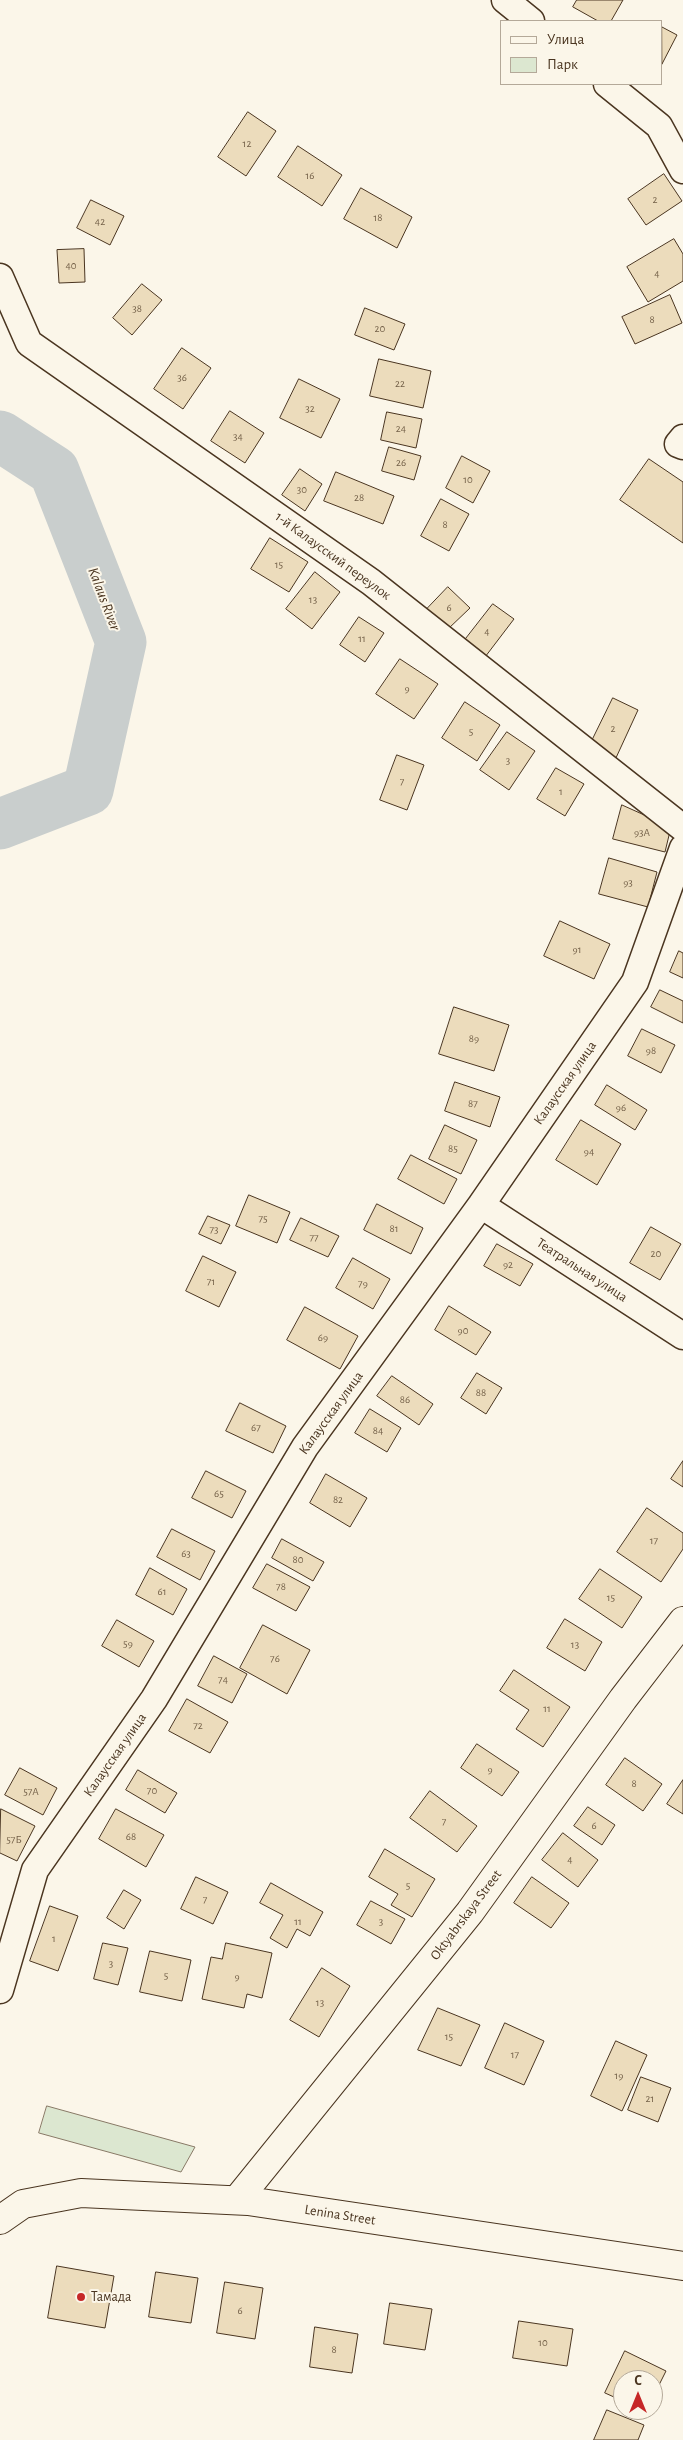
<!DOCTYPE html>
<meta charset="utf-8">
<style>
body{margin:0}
#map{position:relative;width:683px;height:2440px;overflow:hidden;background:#fbf6e9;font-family:"Alegreya Sans",sans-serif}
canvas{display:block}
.legend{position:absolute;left:500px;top:20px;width:162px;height:65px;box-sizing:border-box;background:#fbf6e9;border:1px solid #b4a999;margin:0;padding:6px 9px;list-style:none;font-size:15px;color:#4a3520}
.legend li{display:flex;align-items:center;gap:10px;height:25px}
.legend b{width:25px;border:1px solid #b4a999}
.north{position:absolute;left:613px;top:2370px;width:50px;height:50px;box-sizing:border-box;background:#fbf6e9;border:1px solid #b4a999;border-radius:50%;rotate:0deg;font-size:14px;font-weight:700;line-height:20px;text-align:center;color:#4a3520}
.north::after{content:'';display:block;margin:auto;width:18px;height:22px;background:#c62828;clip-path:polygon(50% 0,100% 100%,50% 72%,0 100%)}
</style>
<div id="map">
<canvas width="683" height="2440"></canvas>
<ul class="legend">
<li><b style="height:6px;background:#fbf6e9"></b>Улица</li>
<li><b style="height:14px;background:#dce7d0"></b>Парк</li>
</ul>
<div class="north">С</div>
</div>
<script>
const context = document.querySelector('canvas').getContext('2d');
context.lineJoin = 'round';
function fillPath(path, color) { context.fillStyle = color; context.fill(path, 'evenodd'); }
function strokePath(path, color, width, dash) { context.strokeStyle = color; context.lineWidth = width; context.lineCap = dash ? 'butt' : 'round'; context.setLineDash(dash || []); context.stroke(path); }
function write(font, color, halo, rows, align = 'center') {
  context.font = font + ' "Alegreya Sans",sans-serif'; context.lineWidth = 4; context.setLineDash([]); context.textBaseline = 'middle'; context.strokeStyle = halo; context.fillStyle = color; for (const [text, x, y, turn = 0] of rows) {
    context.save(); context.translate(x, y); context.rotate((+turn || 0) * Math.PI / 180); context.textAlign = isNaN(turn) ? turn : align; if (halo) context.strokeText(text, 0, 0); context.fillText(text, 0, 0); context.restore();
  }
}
const green = new Path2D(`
 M47,2106l148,41 -14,25 -142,-39z`);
const river = new Path2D(`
 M0,436l54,35 67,171 -33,148 -88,34`);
const building = new Path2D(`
 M577,0h46l-12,21h-13l-25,-14z
 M662,27l15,8 -15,29z
 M248,112l28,19 -30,45 -28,-19z
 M298,146l44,29 -20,31 -44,-29z
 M664,174l18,27 -36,24 -18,-26z
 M361,188l51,29 -15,31 -53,-29z
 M91,200l33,16 -14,29 -33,-17z
 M674,239l9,15v27l-35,21 -21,-35z
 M84,249l1,33 -26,1 -2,-33z
 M142,284l20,16 -30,35 -19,-17z
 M670,295l12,28 -47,21 -13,-27z
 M365,308l40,16 -11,26 -39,-15z
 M182,348l29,20 -28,41 -29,-20z
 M379,359l52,12 -8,37 -53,-12z
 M299,379l41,20 -19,39 -41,-20z
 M230,411l34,22 -19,30 -34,-22z
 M387,412l35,7 -6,29 -35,-8z
 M389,447l32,9 -7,24 -32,-9z
 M462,456l28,15 -17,32 -27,-15z
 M649,459l34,23v61l-63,-43z
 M300,469l22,15 -17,27 -23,-16z
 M336,472l58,24 -11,28 -59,-23z
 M441,499l28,15 -20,37 -28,-15z
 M270,538l38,24 -19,30 -38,-23z
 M315,572l25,20 -28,37 -26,-20z
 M448,587l22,21 -22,21 -21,-20z
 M493,604l21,15 -32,42 -21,-16z
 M359,617l25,16 -19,29 -25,-17z
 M400,659l38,25 -24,35 -38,-25z
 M613,698l25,12 -23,50 -26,-13z
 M465,702l35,23 -23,36 -35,-23z
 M507,732l28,19 -26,39 -29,-20z
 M397,755l27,10 -17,45 -27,-10z
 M556,768l28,16 -19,32 -28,-17z
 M622,805l49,22 -6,25 -52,-13z
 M609,858l48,14 -9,35 -49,-13z
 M560,921l50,23 -16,35 -50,-23z
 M679,951l4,2v25l-13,-6z
 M660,990l23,11v22l-32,-16z
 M454,1007l55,18 -15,46 -55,-17z
 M642,1029l33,16 -14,28 -33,-17z
 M455,1082l45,15 -10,30 -45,-16z
 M607,1085l40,25 -12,20 -40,-25z
 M581,1120l40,24 -24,41 -41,-25z
 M445,1125l32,15 -16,34 -32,-15z
 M411,1155l46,24 -13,25 -46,-25z
 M249,1195l41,17 -13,31 -41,-17z
 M377,1204l46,24 -12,26 -47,-24z
 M208,1216l22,9 -9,19 -22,-10z
 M301,1218l38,18 -11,21 -38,-17z
 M651,1227l30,17 -21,36 -30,-17z
 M497,1244l36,20 -13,22 -36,-20z
 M203,1256l33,16 -17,35 -33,-16z
 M353,1258l37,21 -17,30 -37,-21z
 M449,1306l42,26 -15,23 -41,-25z
 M305,1307l53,29 -18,33 -53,-29z
 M477,1373l25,15 -16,26 -25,-16z
 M392,1376l41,28 -14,21 -42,-29z
 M240,1403l46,23 -13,27 -47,-22z
 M370,1409l31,19 -14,24 -32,-19z
 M683,1461v26l-12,-8z
 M206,1471l40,20 -14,27 -40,-20z
 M326,1474l41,24 -17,29 -40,-24z
 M647,1508l36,25v16l-22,33 -44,-30z
 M172,1529l43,22 -15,29 -43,-23z
 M282,1539l42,23 -11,19 -41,-23z
 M267,1564l43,23 -14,24 -43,-23z
 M150,1568l37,21 -14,26 -37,-20z
 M600,1569l42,28 -20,31 -43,-29z
 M565,1619l37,23 -17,29 -38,-23z
 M117,1620l37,21 -15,26 -37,-21z
 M263,1625l47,25 -23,44 -47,-26z
 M214,1656l33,18 -15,29 -34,-17z
 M514,1670l56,37 -27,40 -27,-18 13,-19 -29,-19z
 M187,1699l41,23 -18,31 -41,-22z
 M477,1744l42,28 -17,24 -41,-28z
 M625,1758l37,26 -19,27 -37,-26z
 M20,1768l37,20 -14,27 -38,-20z
 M138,1770l39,23 -12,20 -39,-23z
 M683,1780v34l-16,-10z
 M430,1791l47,35 -20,26 -47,-34z
 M588,1807l27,18 -13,20 -28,-19z
 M1,1809l34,17 -18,35 -17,-8z
 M116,1809l48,26 -18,32 -47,-28z
 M563,1833l35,27 -20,27 -36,-27z
 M385,1849l50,30 -23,38 -21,-12 7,-11 -29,-17z
 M196,1877l32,15 -15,32 -32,-15z
 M532,1877l37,26 -18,25 -37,-25z
 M271,1883l52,29 -13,24 -13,-7 -10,19 -17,-10 13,-23 -23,-12z
 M124,1890l17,10 -17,29 -17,-11z
 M371,1901l34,18 -14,25 -34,-19z
 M50,1906l28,10 -20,55 -28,-10z
 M103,1943l25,5 -10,37 -24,-6z
 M226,1943l46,10 -10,45 -15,-4 -3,14 -42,-9 9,-42 11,2z
 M150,1951l41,9 -9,41 -42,-9z
 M322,1968l28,18 -31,51 -29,-17z
 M438,2008l42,17 -19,41 -43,-16z
 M505,2023l39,18 -20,44 -39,-17z
 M616,2041l31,14 -25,56 -31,-15z
 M641,2077l30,11 -13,34 -30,-12z
 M57,2266l57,10 -9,52 -57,-10z
 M156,2272l42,6 -7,45 -42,-6z
 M225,2282l38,6 -8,51 -38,-6z
 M390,2303l42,6 -7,41 -41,-6z
 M519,2321l54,8 -6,37 -54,-8z
 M315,2327l43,7 -6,39 -42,-6z
 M625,2351l41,20 -13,26v-17h-30v21l-18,-8z
 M607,2410l37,15 -6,15h-44z`);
const minor = new Path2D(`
 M505,0l26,21
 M607,84l52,42 24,44
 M0,277l29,66 342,239 312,246
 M683,438l-5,6 5,2
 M481,1205l202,131
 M0,1990l35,-120 119,-171 151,-252 176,-242 154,-223 48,-134`);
const secondary = new Path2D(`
 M237,2200l233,-288 153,-213 60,-78
 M0,2220l23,-16 58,-11 167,8 435,65`);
const markers = [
 [81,2297,5,"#c62828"]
];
const numberNames = [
 ["12",247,144],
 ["16",310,176],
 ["2",655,200],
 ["18",378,218],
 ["42",100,222],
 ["40",71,266],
 ["4",657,274],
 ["38",137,309],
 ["8",652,320],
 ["20",380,329],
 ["36",182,378],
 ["22",400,384],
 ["32",310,409],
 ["24",401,429],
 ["34",238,437],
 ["26",401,463],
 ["10",468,480],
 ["30",302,490],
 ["28",359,498],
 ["8",445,525],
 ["15",279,565],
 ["13",313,600],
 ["6",449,608],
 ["4",487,632],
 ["11",362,639],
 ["9",407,689],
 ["2",613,729],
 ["5",471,732],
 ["3",508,761],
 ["7",402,782],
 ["1",561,792],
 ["93А",642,833],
 ["93",628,883],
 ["91",577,950],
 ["89",474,1039],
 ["98",651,1051],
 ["87",473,1104],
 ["96",621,1108],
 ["85",453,1149],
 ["94",589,1152],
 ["75",263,1219],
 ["81",394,1229],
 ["73",214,1230],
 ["77",314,1238],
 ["20",656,1254],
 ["92",508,1265],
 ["71",211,1282],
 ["79",363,1284],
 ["90",463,1331],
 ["69",323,1338],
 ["88",481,1393],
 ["86",405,1400],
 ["67",256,1428],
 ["84",378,1431],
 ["65",219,1494],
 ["82",338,1500],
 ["17",654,1541],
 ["63",186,1554],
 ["80",298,1560],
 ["78",281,1587],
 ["61",162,1592],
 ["15",611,1598],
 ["59",128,1644],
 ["13",575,1645],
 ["76",275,1659],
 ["74",223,1680],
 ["11",547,1709],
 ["72",198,1726],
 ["9",490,1770],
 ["8",634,1784],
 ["70",152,1791],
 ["57А",31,1792],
 ["7",444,1822],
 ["6",594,1826],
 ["68",131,1837],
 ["57Б",14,1840],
 ["4",570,1860],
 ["5",408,1886],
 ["7",205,1900],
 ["11",298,1922],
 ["3",381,1922],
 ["1",54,1939],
 ["3",111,1964],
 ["5",166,1976],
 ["9",237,1977],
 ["13",320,2003],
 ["15",449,2037],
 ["17",515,2055],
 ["19",619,2076],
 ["21",650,2099],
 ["6",240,2311],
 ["10",543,2343],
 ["8",334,2350]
];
const streetNames = [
 ["1-й Калаусский переулок",333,556,36],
 ["Калаусская улица",565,1083,-55],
 ["Театральная улица",582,1270,33],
 ["Калаусская улица",331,1413,-54],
 ["Калаусская улица",115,1755,-55],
 ["Oktyabrskaya Street",466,1915,-53],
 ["Lenina Street",340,2215,9]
];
const poiNames = [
 ["Тамада",91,2297]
];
const waterNames = [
 ["Kalaus River",104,599,69]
];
fillPath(green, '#dce7d0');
strokePath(green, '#887966', 1);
strokePath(river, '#c9cecd', 51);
fillPath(building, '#ecdcbc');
strokePath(building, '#4a3520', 1);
strokePath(minor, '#4a3520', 29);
strokePath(secondary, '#4a3520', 30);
strokePath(minor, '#fbf6e9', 26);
strokePath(secondary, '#fbf6e9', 28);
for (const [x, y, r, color] of markers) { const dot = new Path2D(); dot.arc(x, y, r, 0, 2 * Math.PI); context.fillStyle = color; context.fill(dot); strokePath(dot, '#fbf6e9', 2); }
write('11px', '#725f47', null, numberNames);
write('14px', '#4a3520', '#fbf6e9', streetNames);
write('14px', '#4a3520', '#fbf6e9', poiNames, 'left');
write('italic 15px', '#4a3520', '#fbf6e9', waterNames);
</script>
